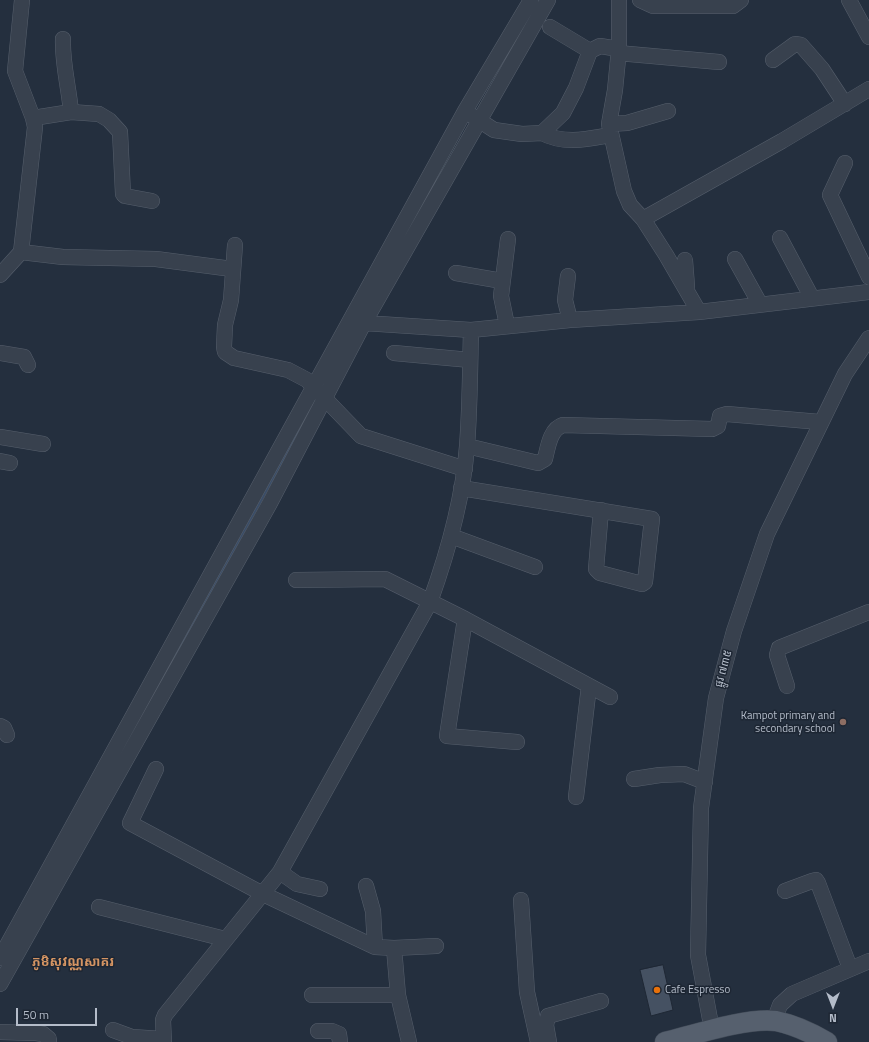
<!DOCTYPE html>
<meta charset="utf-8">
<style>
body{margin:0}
#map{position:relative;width:869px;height:1042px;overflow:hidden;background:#242f3e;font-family:"Titillium Web",sans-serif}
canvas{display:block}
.north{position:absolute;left:813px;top:986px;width:40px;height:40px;-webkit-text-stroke:3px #1d2633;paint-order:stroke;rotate:180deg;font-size:11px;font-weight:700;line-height:16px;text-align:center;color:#b4bcc9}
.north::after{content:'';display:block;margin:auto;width:14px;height:18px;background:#b4bcc9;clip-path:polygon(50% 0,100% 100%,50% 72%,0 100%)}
.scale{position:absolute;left:16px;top:1008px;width:81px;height:18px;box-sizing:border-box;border:2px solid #b4bcc9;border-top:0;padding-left:5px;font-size:12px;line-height:14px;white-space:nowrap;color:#b4bcc9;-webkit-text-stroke:3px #1d2633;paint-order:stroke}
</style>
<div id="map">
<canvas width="869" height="1042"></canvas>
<div class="north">N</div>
<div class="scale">50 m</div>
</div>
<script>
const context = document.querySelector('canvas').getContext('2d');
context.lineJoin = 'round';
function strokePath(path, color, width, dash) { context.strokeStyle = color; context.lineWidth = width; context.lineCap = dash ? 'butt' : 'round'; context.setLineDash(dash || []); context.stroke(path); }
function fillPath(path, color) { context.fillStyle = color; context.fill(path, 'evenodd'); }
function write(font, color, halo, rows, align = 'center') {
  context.font = font + ' "Titillium Web","Noto Sans Khmer",sans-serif'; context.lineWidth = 3; context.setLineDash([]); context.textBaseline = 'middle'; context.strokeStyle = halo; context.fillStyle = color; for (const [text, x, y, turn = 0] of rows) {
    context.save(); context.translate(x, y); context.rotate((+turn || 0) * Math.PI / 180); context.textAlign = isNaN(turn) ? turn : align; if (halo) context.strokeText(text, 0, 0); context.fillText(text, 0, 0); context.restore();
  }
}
const stream = new Path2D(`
 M141,717l171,-310`);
const building = new Path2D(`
 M663,965l10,45 -22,6 -11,-46z`);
const minor = new Path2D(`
 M619,0v49l-4,41 -6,34 15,67 6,14 13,14 23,36 33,57
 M640,0l13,6h80l8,-6
 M849,0l20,37
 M550,27l40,24
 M63,39c-1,24 6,49 8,73
 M618,53l101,9
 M773,60l22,-16 6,1 21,24 23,35
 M471,115l23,15 28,4 20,-1 21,-20 13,-25 14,-37 10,-5 19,3
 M33,118l38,-6 28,2 10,6 11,12 3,62 2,2 27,5
 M609,124l18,-1 41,-12
 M542,133c23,12 46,6 69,2
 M845,163l-15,32 39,82
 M643,219l139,-78 87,-52
 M780,238l32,60
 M235,245l-4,55 -6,25 -1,22 1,5 9,6 54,12 19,10 54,56 104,33
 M21,252l42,5 93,2 76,10
 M735,259l25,45
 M685,260l2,26 -1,2
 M456,273l46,8
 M0,275l21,-23 14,-125 -2,-9 -18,-47 7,-71
 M568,276l-3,24 5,20
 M507,325l-6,-29 7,-57
 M471,330l-107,-7 184,-323
 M0,353l24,4 4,8
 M394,353l76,7
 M0,437l43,7
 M467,446l71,17 7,-4c3,-12 5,-30 18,-34l149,4 6,-3 2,-10 7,-2 93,8
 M0,461l10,2
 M461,488l191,31 -7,63 -3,2 -42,-11 -4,-4 5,-59
 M451,536l84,31
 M296,580l89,-1 80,40 145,78
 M465,619l-18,117 70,6
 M787,686l-10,-31 2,-7 90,-36
 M0,726l4,2 3,7
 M156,769l-26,54 133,71 112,53 19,1 42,-2
 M634,779l26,-4 24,-1 21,8
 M576,797l13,-111
 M280,872l17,12 23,5
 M366,886l7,25 2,36
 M785,891l27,-10 4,-1 2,3 32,85
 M521,900l6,92 11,50
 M99,907l126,32
 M394,948l4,47 11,47
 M0,958l465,-847 66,-111
 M0,984l270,-481 94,-180
 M312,995h86
 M774,1021l6,-16 12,-11 77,-33
 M113,1030l19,7 31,2
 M712,1030l-14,-75 3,-147 15,-110 18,-67 33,-97 78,-160 24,-36
 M318,1031h14l7,3 1,8
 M0,1032l36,1 7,1 6,5v3
 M164,1042l-1,-22 2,-5 115,-143 150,-270c18,-50 33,-103 37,-156 3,-38 3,-77 4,-116l99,-10 129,-8 170,-20
 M549,1042l-3,-17 2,-9 53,-15`);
const major = new Path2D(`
 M665,1042c28,-7 83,-25 111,-21 19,4 34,11 51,21`);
const markers = [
 [843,722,4,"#8d6e63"],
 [657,990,4,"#e8710a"]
];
const streetNames = [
 ["ផ្លូវ ៧៣៥",724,669,-75]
];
const poiNames = [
 ["Kampot primary and",835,716],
 ["secondary school",835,729],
 ["Cafe Espresso",665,990,"left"]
];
const quarterNames = [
 ["ភូមិសុវណ្ណសាគរ",73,963]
];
strokePath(stream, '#394c67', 3.5);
fillPath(building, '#455162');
strokePath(building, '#1f2835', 1);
strokePath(minor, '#565f6c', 16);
strokePath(major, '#414a57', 21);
strokePath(minor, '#38414e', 15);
strokePath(major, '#56606e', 20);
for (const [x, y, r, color] of markers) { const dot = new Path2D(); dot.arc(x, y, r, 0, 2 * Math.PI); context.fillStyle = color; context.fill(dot); strokePath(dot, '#1d2633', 1.5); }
write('11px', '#b4bcc9', '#1d2633', streetNames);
write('11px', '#b4bcc9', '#1d2633', poiNames, 'right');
write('bold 13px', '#d59563', '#1d2633', quarterNames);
</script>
